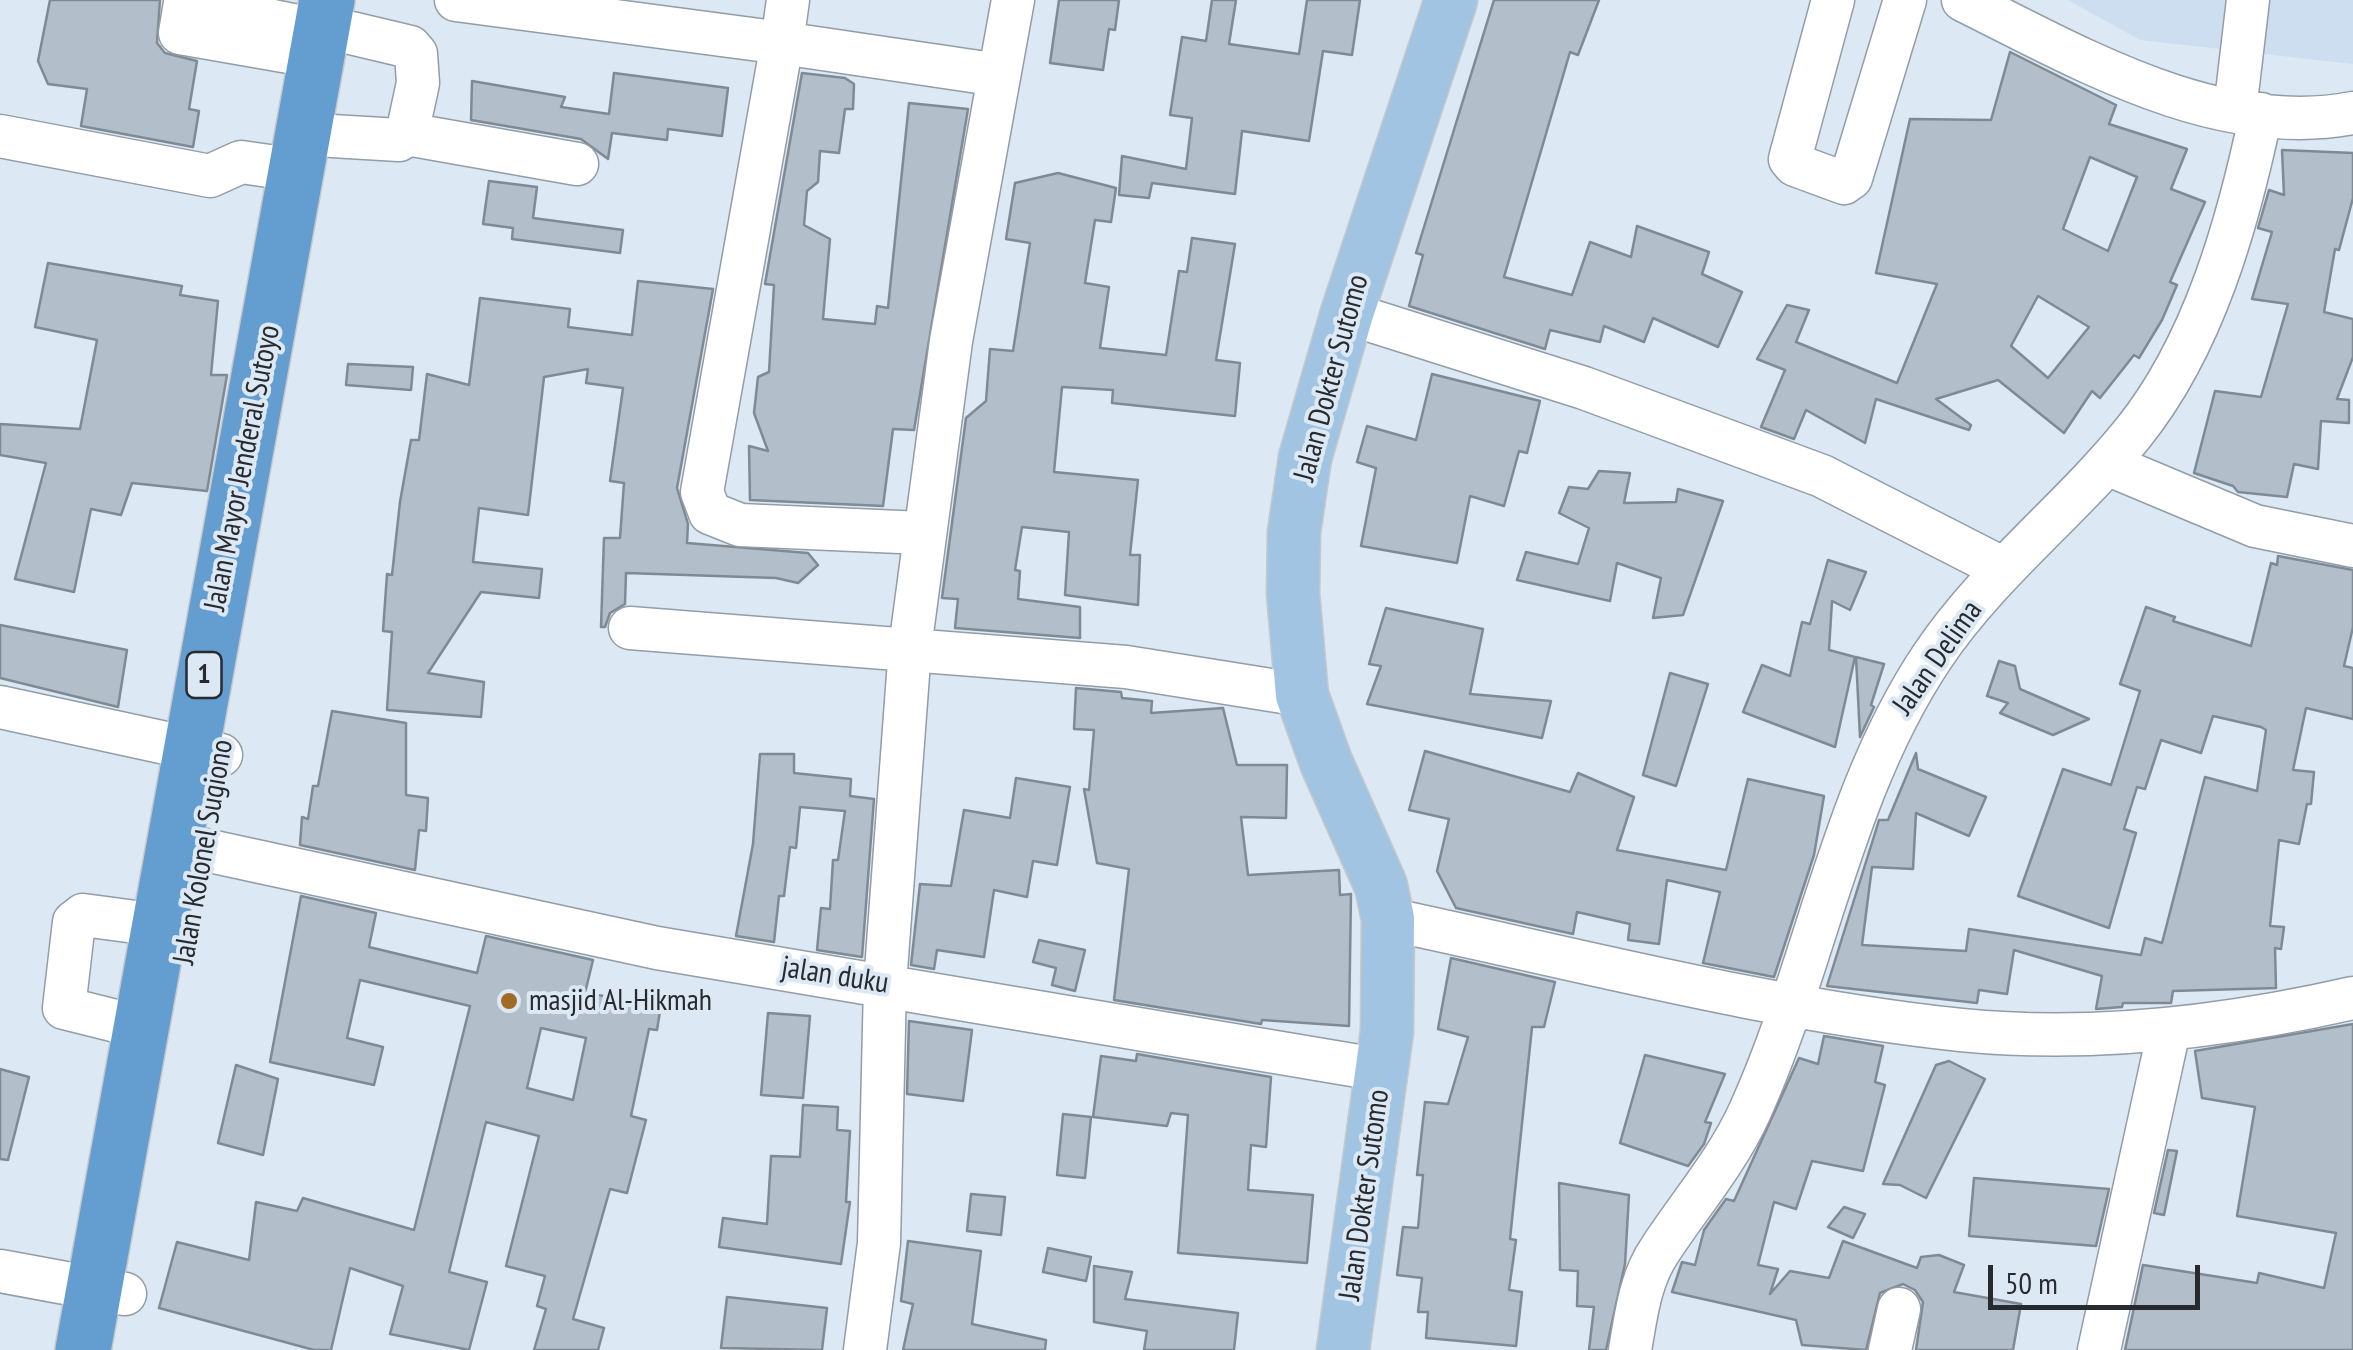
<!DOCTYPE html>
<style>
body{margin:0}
#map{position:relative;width:2353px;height:1350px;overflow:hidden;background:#dce8f3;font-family:"PT Sans Narrow",sans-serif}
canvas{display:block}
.scale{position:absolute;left:1988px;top:1265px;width:212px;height:45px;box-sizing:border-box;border:5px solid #272b30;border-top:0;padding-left:12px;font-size:30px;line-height:35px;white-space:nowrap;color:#272b30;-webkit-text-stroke:8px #dce8f3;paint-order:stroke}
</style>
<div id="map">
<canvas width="2353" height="1350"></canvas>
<div class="scale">50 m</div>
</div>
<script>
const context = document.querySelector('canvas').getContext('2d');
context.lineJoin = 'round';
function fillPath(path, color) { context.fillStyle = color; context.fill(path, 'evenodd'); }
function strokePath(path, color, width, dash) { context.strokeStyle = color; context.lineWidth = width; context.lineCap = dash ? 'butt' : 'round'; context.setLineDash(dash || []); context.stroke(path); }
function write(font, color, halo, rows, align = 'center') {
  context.font = font + ' "PT Sans Narrow",sans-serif'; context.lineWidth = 8; context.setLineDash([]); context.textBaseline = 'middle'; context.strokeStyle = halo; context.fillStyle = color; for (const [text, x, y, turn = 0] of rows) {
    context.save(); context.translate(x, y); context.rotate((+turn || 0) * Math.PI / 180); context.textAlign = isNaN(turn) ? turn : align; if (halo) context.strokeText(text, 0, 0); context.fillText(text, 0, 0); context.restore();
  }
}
const built = new Path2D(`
 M2068,0h285v64l-213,-24z`);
const building = new Path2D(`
 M50,0h110l-3,43 8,10 32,8 -8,48 10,2 -6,36 -112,-21 6,-37 -39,-5 -10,-23z
 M1059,0h60l-4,30 -6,-1 -6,41 -53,-7z
 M1212,0h24l-7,44 70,10 8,-54h53l-8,55 -29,-4 -14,90 -67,-10 -7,63 -83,-11 -3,15 -30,-3 3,-39 64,13 6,-51 -22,-3 12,-78 24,4z
 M1494,0h105l-21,55 -8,-3 -66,225 68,18 18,-53 41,15 6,-31 72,26 -7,22 40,18 -24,55 -65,-29 -9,24 -40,-16 -4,16 -50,-12 -5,19 -136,-43 14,-51 -7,-2z
 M2010,52l106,53 -7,19 78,25 -16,40 34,13 -35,80 7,3 -15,35 -23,38 -5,-3 -34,43 -8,-7 -28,42 -66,-53 -62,19 35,26 -2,5 -93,-31 -11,44 -59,-33 -12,29 -33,-12 24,-57 -28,-11 30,-54 22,5 -13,32 101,41 40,-99 -61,-11 34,-154 81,1zM2090,157l47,20 -29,74 -45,-22zM2038,296l51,31 -41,51 -37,-32z
 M614,73l114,15 -6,48 -54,-7 -1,11 -55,-7 -4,26 -27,-20 -110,-19 1,-39 93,16 -4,10 48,7z
 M802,73l43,5 9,6 -1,25h-8l-6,44 -19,-2 -2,31 -11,9 -3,34 26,14 -7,80 52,5 2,-18 11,2 21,-205 59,6 -54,321 -21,-1 -10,77 -133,-6 -1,-54 19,5 -14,-38 4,-36 11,-5 5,-87 -9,-1z
 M2282,150l71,3v45l-14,52 -4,-1 -11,63 29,7v38l-16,42 12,1v23l-28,-2 -3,48 -24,-5 -7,33 -49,-5 -5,-6 -39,-13 21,-82 46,6 27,-93 -36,-5 20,-67 -14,-4 11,-38 15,5z
 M1058,173l58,15 -5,34 -16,-2 -10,63 24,4 -9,61 66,7 13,-84 8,1 5,-34 43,6 -19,116 24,3 -5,53 -123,-13 1,-13 -51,-3 -8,85 84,8 -8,75h10l-2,50 -73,-10 4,-63 -47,-5 -7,43 5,1 -2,28 62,8v31l-125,-10 3,-29 -16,-1 24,-180 20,-17 4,-52 23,2 17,-108 -24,-4 9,-56z
 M489,181l48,6 -4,31 90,12 -3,23 -108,-14 1,-11 -30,-4z
 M48,263l134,23 -2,9 38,6 -7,74h16l-20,116 -75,-8 -11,32 -30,-6 -17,83 -59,-13 31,-116 -46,-8v-31l80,5 17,-89 -62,-13z
 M638,281l75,8 -36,199 11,36 -1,19 121,10 10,12 -20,18 -22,-5 -150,-5 -1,31 -15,9 -5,14h-4l3,-89h16l4,-55 -14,-2 13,-93 -37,-5 2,-14 -44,8 -16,138 -49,-7 -6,54 69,7 -3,29 -58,-6 -53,81 56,9 -3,35 -94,-7 5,-78 -9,-1 4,-57 5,1 8,-73 11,-62h8l8,-66 42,11 11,-87 90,11 -2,18 64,8z
 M348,364l65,3 -2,23 -65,-5z
 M1432,374l108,27 -13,52 -8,-2 -15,55 -34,-10 -13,67 -96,-17 15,-78 -19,-6 10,-36 49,14z
 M1599,471l31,2 -6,30 52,-1 2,-13 45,12 -40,114 -30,3 8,-40 -44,-15 -7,38 -93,-21 9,-28 52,12 11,-36 -30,-15 10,-26 19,2z
 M2278,556l75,14v57l-9,39 9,2v51l-47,-11 -13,62 21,2 -3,32h-4l-8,40 -20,-4 -9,86 14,1 -3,22 -6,-1 1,40 -103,3 -2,12h-48l-1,4 -26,2 6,-33 -88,-26 -7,44 -28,-4 -2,13 -150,-17 49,-156 3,-10h9l28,-67 2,16 68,28 -17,39 -53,-23 -3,56 -41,-2 -10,78 104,6 3,-22 172,26 4,-17 17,5 43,-166 52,14 9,-61 -5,-3 -48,-11 -12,37 -40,-13 -16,49 -8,-2 -13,42 12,4 -27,95 -91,-32 45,-127 48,16 29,-94 -20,-7 26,-77 29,10 -2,4 78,25 20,-83 6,2z
 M1828,560l38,12 -16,38 -18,-9 -3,49 26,7 -20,90 -92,-35 19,-47 28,11 12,-54 8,2z
 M1386,608l97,21 -13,65 81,7 -9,37 -175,-34 14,-38 -12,-2z
 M0,625l127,25 -9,57 -118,-29z
 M1856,657l28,7 -13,41 3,2 -14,30z
 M1999,661l16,5 5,23 69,30 -36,16 -53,-22 8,-10 -21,-7z
 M1670,673l38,11 -32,102 -33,-11z
 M1076,688l45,4 1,6 30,3 -1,12 72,-5 14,57h50l-1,53 -45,-1 7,58 91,-5 1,25 11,-1 -2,132 -87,-6 -1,4 -147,-24 15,-131 -32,-6 -13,-74 5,1 5,-60 -20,-1z
 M332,711l74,12v72l22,3 -2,33 -7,-1 -4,40 -115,-25 2,-28 6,2 5,-33h5z
 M1425,751l145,41 8,-19 56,24 -17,53 109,20 22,-91 76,17 -10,59 -40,122 -71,-14 17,-71 -53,-12 -8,64 -31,-4 2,-16 -53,-12 -4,22 -117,-26 -19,-37 12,-52 -40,-9z
 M760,754h34v19l57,6 -1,17 24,3 -12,158 -45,-7 4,-42 9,1 3,-49h5l7,-49 -45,-4 -4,41 -6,-1 -6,49h-5l-5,46 -38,-6 17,-92z
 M1016,778l54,9 -13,78 -24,-4 -6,36 -33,-7 -10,67 -47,-7 -3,19 -23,-4 9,-81 31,2 13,-76 46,8z
 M301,896l75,17 -7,34 108,26 9,-37 107,24 -8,33 76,12 -4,25 -8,-1 -18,87 15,4 -19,73 -17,-4 -37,130 31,9 -6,22h-64l12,-41 -9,-3 8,-30 -39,-10 33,-130 -53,-14 -37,150 38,10 -18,68 -79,-16 13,-48 -53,-18 -19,82h-17l-155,-42 18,-66 72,18 7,-58 41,9 6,-13 111,32 56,-224 -110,-26 -13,58 36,9 -9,38 -104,-23zM541,1028l45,10 -13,62 -46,-12z
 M1039,940l46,10 -10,41 -23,-6 4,-17 -23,-6z
 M1451,958l104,24 -11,45h-12l-22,212 6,1 -7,50 13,2 -6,54 -90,-8 2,-26h-10l4,-34 -25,-3 6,-48 15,1 5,-53h-6l8,-73 23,2 20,-67 -30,-8z
 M768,1013l42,3 -7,82 -42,-3z
 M909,1021l63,9 -9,71 -56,-7z
 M2353,1024v326h-228l18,-85 114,18 2,-10 65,15 12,-55 -99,-17 18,-109 -53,-9 -7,-47z
 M1824,1036l59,10 -8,36 10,3 -22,86 -51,-10 -16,48 -22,-7 -16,63 20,4 -8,25 20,-23 39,7 14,-37 74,27 4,-11 18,-2 25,10 -10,27 67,12 -8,46h-97l7,-48 -8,-12 -12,-6 -23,9 -14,57 -64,-5 -6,-25 -124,-28 10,-30 13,3 9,-35 22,-31 8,2 65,-143 19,6z
 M1137,1054l134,23 -5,70 -15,-2 -3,45 65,5 -6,68 -129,-10 10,-138 -17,-2 -4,13 -74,-9 8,-61 35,5z
 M1645,1055l80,19 -20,48 6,1 -7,21 -16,22 -68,-23z
 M1949,1061l36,18 -59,119 -26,-13 -17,-1 53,-119z
 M236,1065l42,14 -15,76 -45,-12z
 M0,1069l29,8 -21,83 -8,-1z
 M803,1105l35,2 -1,23 13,1 -4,71h4l-9,62 -122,-17 4,-29 44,6 4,-68 29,1z
 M1063,1114l28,3 -6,61 -28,-3z
 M2168,1150l9,1 -13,64 -10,-2z
 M1974,1178l135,11 -13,57 -127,-10z
 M1559,1183l70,12 -4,69 -19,86h-17l5,-43 -17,-1 1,-35 -18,-1z
 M971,1194l34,3 -4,38 -34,-4z
 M1844,1207l21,7 -12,24 -25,-11z
 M908,1241l73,10 -9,73 74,16 -1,10h-142l10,-46 -12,-3z
 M1048,1248l43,9 -5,24 -43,-9z
 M1094,1266l38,6 -7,27 113,14 -4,37h-90l3,-19 -53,-9z
 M727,1297l100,11 -5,42 -101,-2z`);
const minor = new Path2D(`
 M456,0l326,43 6,-43
 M1833,0l-43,159 5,6 49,18 7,-5 54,-178
 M1963,0c117,58 254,139 390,113
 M318,57l-138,-24 5,-30 137,28
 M2235,110l13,-110
 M407,134l170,30
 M0,136l210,40 31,-14 56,8
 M332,136l67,4 8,-6 11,-51 -2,-29 -6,-7 -59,-14
 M1347,313l237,75 238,88 182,93
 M2107,464l148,62 98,20
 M923,533l-183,-8 -30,-12 -8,-21 80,-449 217,32
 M630,628l496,39 176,28
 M0,707l221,48
 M173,843l484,105 725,122
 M1388,919c189,40 381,91 573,111 131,13 265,-3 392,-32
 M140,1027l-76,-19 10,-86 9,-7 75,10
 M0,1271l125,23
 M865,1350l14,-107 6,-259 25,-336 41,-307 62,-341
 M1630,1350c6,-34 10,-71 30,-100 30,-46 67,-88 90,-139 67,-148 91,-318 182,-454 56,-84 138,-146 201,-224 71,-88 105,-210 128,-319
 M1890,1350l9,-41
 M2099,1350l70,-320`);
const major = new Path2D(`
 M1343,1350l44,-319 1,-112 -7,-33 -55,-124 -24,-67 -9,-102 1,-61 11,-74 42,-145 104,-313`);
const highway = new Path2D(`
 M83,1350l244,-1350`);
const markers = [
 [509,1001,10,"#a26a27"]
];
const shields = [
 [204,675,35]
];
const shieldNames = [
 ["1",204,675]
];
const streetNames = [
 ["Jalan Dokter Sutomo",1332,378,-75],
 ["Jalan Mayor Jenderal Sutoyo",243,468,-79],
 ["Jalan Delima",1938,658,-55],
 ["Jalan Kolonel Sugiono",204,852,-80],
 ["jalan duku",835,976,9],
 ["Jalan Dokter Sutomo",1365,1195,-82]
];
const poiNames = [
 ["masjid Al-Hikmah",529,1001]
];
fillPath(built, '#ccdeef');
fillPath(building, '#b2bec9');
strokePath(building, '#7f8a94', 2.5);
strokePath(minor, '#929da7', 45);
strokePath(major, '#c7c8c9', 55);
strokePath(highway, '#c7c8c9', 58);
strokePath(minor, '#fff', 42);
strokePath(major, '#a2c4e3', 52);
strokePath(highway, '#649dd0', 55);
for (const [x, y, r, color] of markers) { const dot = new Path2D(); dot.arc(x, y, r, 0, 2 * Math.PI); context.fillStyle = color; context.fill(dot); strokePath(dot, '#dce8f3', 4); }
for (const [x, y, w] of shields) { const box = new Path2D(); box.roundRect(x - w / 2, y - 23, w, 46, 8); context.fillStyle = '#dce8f3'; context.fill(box); strokePath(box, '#272b30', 2.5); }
write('bold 28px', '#272b30', null, shieldNames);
write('30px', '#272b30', '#dce8f3', streetNames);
write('30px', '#272b30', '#dce8f3', poiNames, 'left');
</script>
